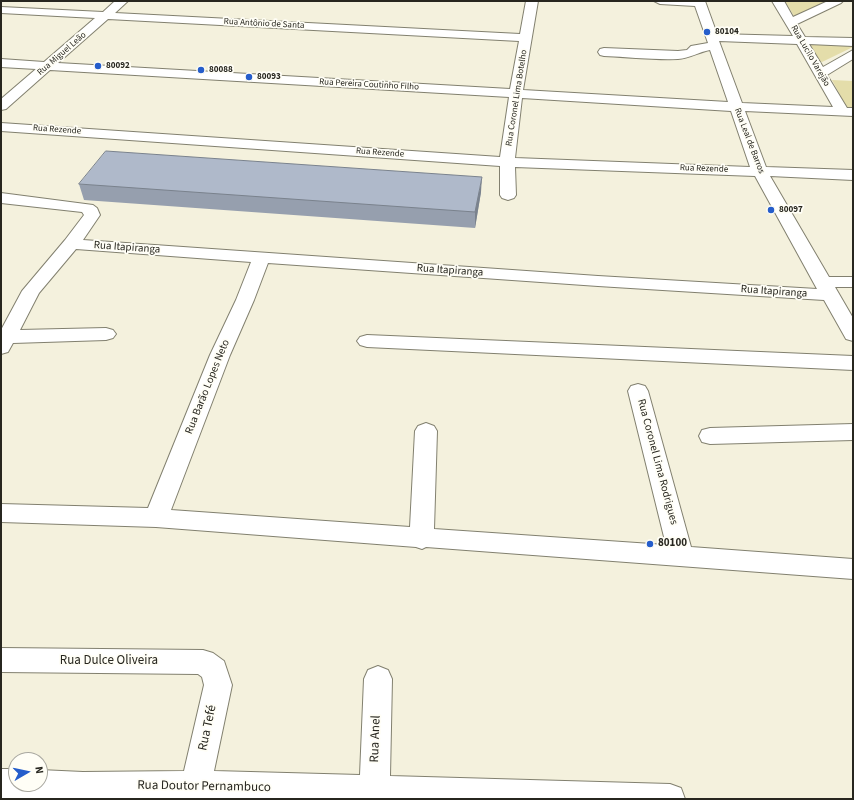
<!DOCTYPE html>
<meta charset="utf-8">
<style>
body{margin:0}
#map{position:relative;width:854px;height:800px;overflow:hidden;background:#f4f1dd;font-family:"Source Sans 3",sans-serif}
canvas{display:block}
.frame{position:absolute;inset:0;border:2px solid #27261f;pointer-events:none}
.north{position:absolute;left:8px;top:752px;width:40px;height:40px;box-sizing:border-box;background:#fffef6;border:1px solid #a9a8a0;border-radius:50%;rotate:81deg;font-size:11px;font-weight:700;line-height:16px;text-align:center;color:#27261f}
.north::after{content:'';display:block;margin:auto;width:14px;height:18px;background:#255dcb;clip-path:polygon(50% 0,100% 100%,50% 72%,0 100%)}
</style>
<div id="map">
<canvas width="854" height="800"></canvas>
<div class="frame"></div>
<div class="north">N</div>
</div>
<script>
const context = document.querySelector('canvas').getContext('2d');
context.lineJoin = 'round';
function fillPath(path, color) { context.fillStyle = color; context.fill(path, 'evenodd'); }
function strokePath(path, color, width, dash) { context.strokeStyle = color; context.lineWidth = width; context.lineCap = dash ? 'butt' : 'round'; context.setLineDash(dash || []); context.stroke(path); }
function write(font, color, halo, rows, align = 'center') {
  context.font = font + ' "Source Sans 3",sans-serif'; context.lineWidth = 3.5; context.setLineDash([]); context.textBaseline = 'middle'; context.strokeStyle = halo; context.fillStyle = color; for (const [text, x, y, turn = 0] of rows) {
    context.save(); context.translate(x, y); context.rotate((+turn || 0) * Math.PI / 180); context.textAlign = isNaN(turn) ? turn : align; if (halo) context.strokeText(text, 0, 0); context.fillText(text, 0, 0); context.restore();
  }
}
const green = new Path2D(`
 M785,1h46l-35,15h-2z
 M814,44l39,1v2l-31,15 -3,-1 -8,-16z
 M832,80l21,1v27h-6z`);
const minor = new Path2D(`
 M115,1h13l-13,12 405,21 6,-33h12l-15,89 205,12 -18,-52c-11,2 -20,8 -32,9 -24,1 -50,-2 -74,-3l-4,-1 -2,-3 2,-3 4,-1 74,3 9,-1 4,-4 17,-3 -13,-37 -35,-2 -6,-3h51l12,33 76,2 -21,-35h12l9,16 35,-16h15l-2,2 -44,21 8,13 48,1v8l-44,-2 14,23 30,-17v9l-26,16 20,33h6v8l-108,-5 21,56 87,3v10l-83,-4 59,101h24v10h-18l18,31v23l-7,-2 -22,-39 -226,-14 -330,-23 -14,37 -24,55 -59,155 239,17 5,-96 3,-5 8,-3 8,3 3,5 -3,98 232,16 -38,-154 3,-5 7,-2 7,2 3,5 43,156 162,12v20l-427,-32 -4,2 -6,-2 -260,-20 -155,-5v-18l147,4 62,-153 26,-55 15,-38 -175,-13 -37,44 -19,37 86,-2 7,2 3,4 -3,4 -7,2 -93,3 -5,9 -7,2v-24l21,-39 43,-51 19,-25 -2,-3 -81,-9v-10l92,12 4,3 3,7 -17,25 515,36 219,13 -62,-113 -240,-9 1,28 -2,3 -6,2 -6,-2 -2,-3v-29l-499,-35v-8l499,34 9,-60 -459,-27 -44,39 -5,1v-11l35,-30 -35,-2v-8l43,3 51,-44 -94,-5v-6l102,5zM108,19l411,22 -9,48 -452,-26zM719,41l78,3 36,63 -91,-4zM522,98l209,13 19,56 -235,-9z
 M367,335l486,21v14l-486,-23 -7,-2 -3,-4 3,-4z
 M853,424v16l-143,4 -8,-2 -3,-6 3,-6 8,-2z
 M1,648l202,2 10,3 11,8 8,24 -18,86 146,4 4,-96 4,-9 10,-4 10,4 4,9 -2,97 280,8 11,4 4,11h-684v-30h15v15h24v-14l43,2 101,-1 20,-86 -2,-8 -4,-3 -197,-2z`);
const wall = new Path2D(`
 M79,184l402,8 -6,36 -391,-28z`);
const shadedWall = new Path2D(`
 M482,177l-1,15 -6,36v-16z`);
const building = new Path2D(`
 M106,151l376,26 -7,35 -396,-28z`);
const markers = [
 [707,32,4,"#255dcb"],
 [98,66,4,"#255dcb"],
 [201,70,4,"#255dcb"],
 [249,77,4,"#255dcb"],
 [771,210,4,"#255dcb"],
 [650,544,4,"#255dcb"]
];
const farStreetnames = [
 ["Rua Antônio de Santa",264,24,3],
 ["Rua Miguel Leão",62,54,-41],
 ["Rua Lucilo Varejão",810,56,60],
 ["Rua Pereira Coutinho Filho",369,85,3],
 ["Rua Coronel Lima Botelho",517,98,-81],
 ["Rua Rezende",57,130,4],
 ["Rua Leal de Barros",749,141,69],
 ["Rua Rezende",380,153,4],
 ["Rua Rezende",704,169,2]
];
const farPoinames = [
 ["80104",715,32],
 ["80092",106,66],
 ["80088",209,70],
 ["80093",257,77],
 ["80097",779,210]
];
const streetNames = [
 ["Rua Itapiranga",127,248,4],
 ["Rua Itapiranga",450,271,4],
 ["Rua Itapiranga",774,292,4],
 ["Rua Barão Lopes Neto",208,387,-68],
 ["Rua Coronel Lima Rodrigues",657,462,75]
];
const poiNames = [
 ["80100",658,544]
];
const nearStreetnames = [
 ["Rua Dulce Oliveira",109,661],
 ["Rua Tefé",208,728,-78],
 ["Rua Anel",376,739,-88],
 ["Rua Doutor Pernambuco",204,787,1]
];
fillPath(green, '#e4ddaa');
strokePath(minor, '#82806f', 2);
fillPath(minor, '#fff');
fillPath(wall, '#969fae');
fillPath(shadedWall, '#7a828d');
fillPath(building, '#afb9ca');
strokePath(building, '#7a828d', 1);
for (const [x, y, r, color] of markers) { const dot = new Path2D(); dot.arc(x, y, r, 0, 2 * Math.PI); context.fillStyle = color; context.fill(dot); strokePath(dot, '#fffef6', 1.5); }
write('9px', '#27261f', '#fffef6', farStreetnames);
write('bold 9px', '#27261f', '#fffef6', farPoinames, 'left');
write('11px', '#27261f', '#fffef6', streetNames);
write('bold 11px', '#27261f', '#fffef6', poiNames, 'left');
write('13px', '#27261f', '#fffef6', nearStreetnames);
</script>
